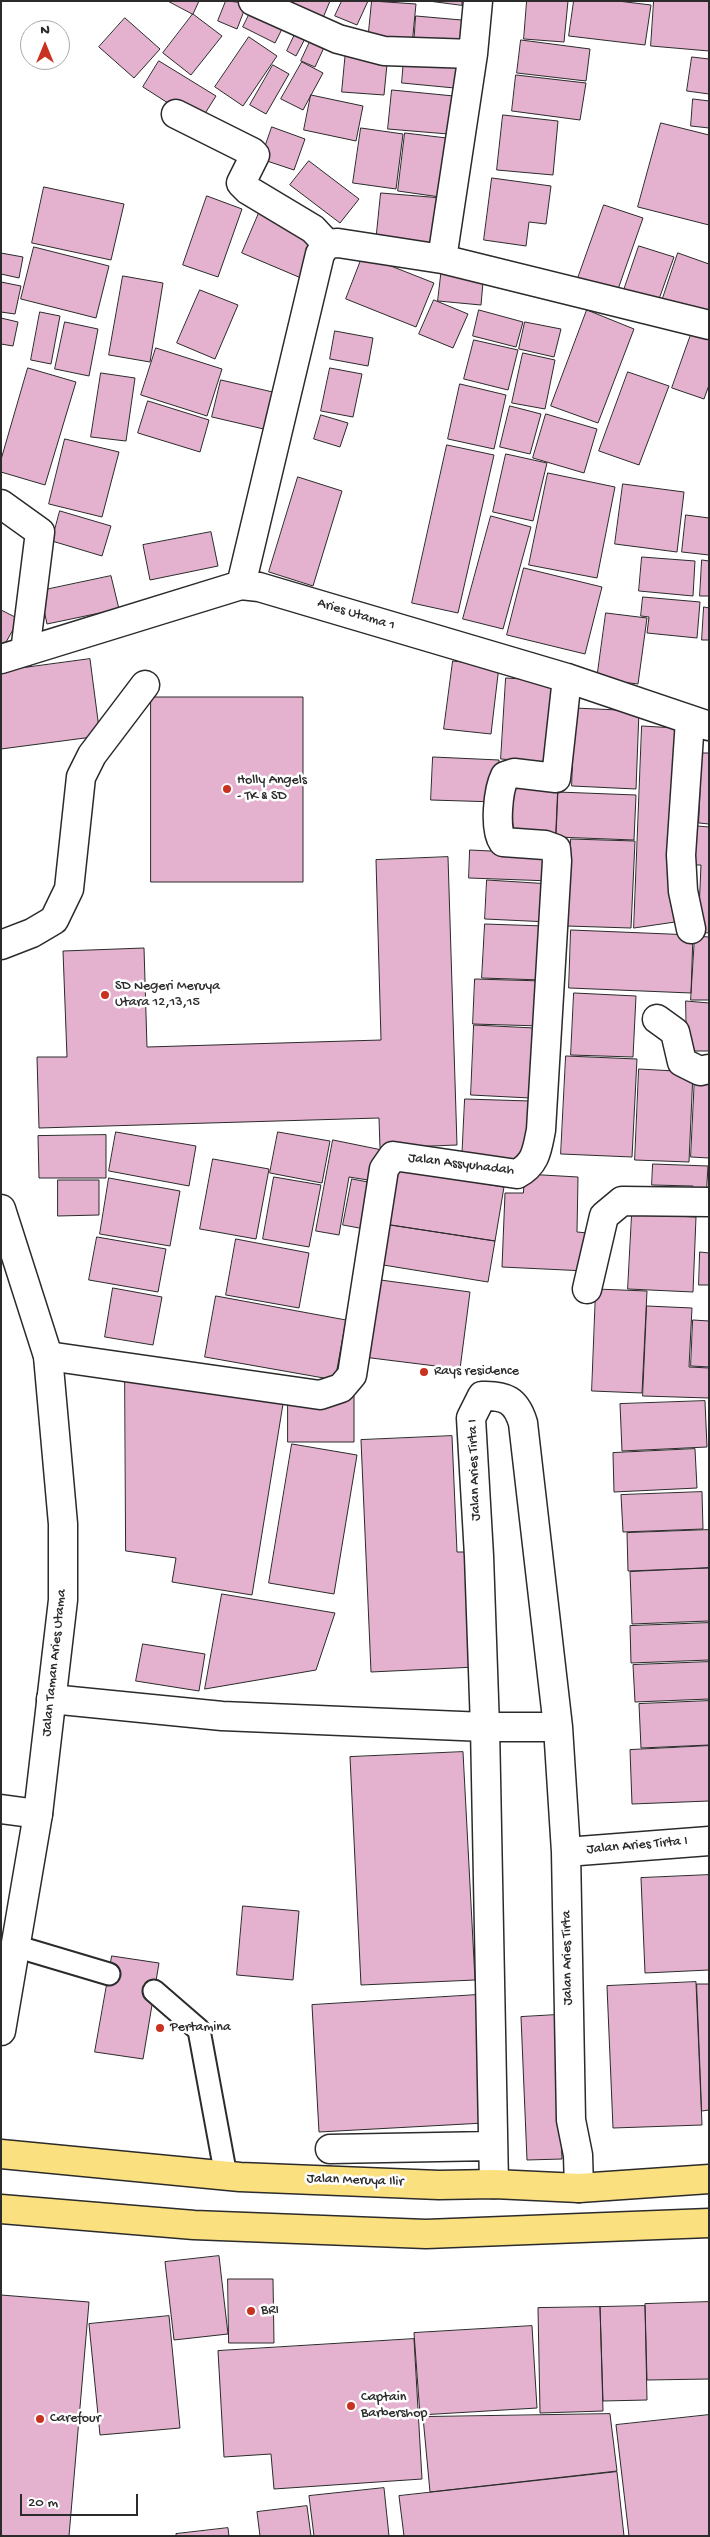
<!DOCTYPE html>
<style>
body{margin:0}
#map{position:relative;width:710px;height:2537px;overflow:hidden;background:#fff;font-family:"Gochi Hand",sans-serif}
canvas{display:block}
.frame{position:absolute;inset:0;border:2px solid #2b2b2b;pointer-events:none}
.north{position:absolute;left:20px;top:20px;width:50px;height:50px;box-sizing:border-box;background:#fff;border:1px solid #aaa;border-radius:50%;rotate:0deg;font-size:14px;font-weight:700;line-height:20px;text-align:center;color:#2b2b2b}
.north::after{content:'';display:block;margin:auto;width:18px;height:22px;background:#c8321e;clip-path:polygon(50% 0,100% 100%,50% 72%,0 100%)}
.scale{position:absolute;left:20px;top:2494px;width:118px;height:22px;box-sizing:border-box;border:2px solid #2b2b2b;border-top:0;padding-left:6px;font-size:15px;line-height:18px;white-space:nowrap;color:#2b2b2b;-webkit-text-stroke:4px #fff;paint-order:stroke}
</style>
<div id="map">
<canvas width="710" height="2537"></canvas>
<div class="frame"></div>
<div class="north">N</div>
<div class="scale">20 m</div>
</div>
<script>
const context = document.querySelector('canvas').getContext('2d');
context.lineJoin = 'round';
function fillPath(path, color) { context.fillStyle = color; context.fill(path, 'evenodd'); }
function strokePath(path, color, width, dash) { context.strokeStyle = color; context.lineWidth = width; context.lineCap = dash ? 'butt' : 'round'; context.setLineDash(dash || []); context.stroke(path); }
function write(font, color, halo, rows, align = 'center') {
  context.font = font + ' "Gochi Hand",sans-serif'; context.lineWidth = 5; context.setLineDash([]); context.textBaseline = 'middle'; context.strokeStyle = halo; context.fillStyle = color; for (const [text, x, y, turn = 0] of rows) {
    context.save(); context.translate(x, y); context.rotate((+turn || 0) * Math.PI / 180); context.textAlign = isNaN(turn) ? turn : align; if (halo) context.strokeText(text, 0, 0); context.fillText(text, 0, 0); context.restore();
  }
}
const building = new Path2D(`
 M168,1h31l-6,13z
 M226,1l21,2 -10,26 -19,-8z
 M272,1h58l-10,24z
 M342,1h26l-11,24 -22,-9z
 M372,1l44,3 -4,41 -44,-4z
 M429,1h33v4z
 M527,1h41l-4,41 -40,-3z
 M574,1h44l33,4 -6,40 -76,-9z
 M654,1h55v50l-58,-5z
 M253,7l32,16 -10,20 -32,-16z
 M193,14l29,22 -31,39 -28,-22z
 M416,16l57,5 -2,29 -57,-5z
 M125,18l35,31 -26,29 -35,-31z
 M298,28l10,5 -12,23 -9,-5z
 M313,35l14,6 -12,26 -14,-6z
 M249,37l28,19 -34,50 -28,-19z
 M521,40l69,9 -4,32 -69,-8z
 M346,50l42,4 -4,41 -42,-3z
 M692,57l17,2v35l-22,-3z
 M404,58l63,5 -2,26 -63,-6z
 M159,61l57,35 -17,27 -56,-36z
 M302,62l21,11 -20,37 -22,-11z
 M273,65l16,9 -23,40 -16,-9z
 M516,75l70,8 -6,37 -68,-9z
 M392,90l72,7 -4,38 -72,-6z
 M311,95l52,11 -7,35 -52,-11z
 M693,99l16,2v27l-18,-2z
 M503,115l55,6 -5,54 -56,-5z
 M661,123l48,12v90l-71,-18z
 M272,127l33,12 -11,31 -33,-11z
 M361,128l42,6 -7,55 -43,-6z
 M405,133l50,6 -8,59 -49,-7z
 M309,161l50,38 -19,24 -50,-38z
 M492,178l59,8 -5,38 -17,-2 -3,24 -42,-6z
 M44,187l80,17 -13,56 -79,-17z
 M381,193l61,5 -6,50 -60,-6z
 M207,196l35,13 -24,68 -35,-12z
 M604,205l39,13 -27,77 -39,-14z
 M259,213l59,24 -17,41 -59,-25z
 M639,246l35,11 -16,45 -34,-12z
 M34,247l75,19 -13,52 -75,-19z
 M1,253l22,4 -4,21 -18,-4z
 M678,253l31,11v53l-47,-16z
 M363,255l71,28 -18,44 -70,-28z
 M442,267l42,4 -3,34 -43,-4z
 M123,276l40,7 -13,79 -41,-7z
 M1,282l20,4 -6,28 -14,-2z
 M200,290l38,15 -23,54 -38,-16z
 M434,300l34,14 -15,34 -34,-14z
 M479,310l44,12 -7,25 -43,-11z
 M587,310l47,19 -36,94 -47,-17z
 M40,312l20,4 -9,48 -20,-4z
 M1,318l17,4 -5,24 -12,-2z
 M65,322l33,7 -9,47 -34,-7z
 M525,322l36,7 -7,28 -35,-8z
 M694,326l15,5v54l-5,14 -32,-11z
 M335,331l38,7 -5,28 -38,-7z
 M474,340l44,10 -10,40 -44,-11z
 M156,348l66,21 -15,47 -66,-21z
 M523,353l32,7 -10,49 -33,-6z
 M28,368l48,14 -31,103 -44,-13v-12z
 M330,368l32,6 -9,43 -32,-6z
 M628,372l41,14 -30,79 -40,-14z
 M101,373l34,5 -9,63 -35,-4z
 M221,380l56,13 -9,37 -56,-13z
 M460,384l46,11 -12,54 -46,-10z
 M148,401l61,19 -9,32 -62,-19z
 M510,406l31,8 -11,40 -30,-7z
 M546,414l51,15 -13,44 -51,-15z
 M321,415l27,8 -8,24 -26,-8z
 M65,439l54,13 -17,65 -53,-13z
 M447,445l47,10 -36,158 -46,-10z
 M506,454l41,9 -14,58 -40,-9z
 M548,473l67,14 -18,91 -68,-13z
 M298,477l44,14 -29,95 -44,-14z
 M623,484l61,8 -7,60 -62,-8z
 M60,511l51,15 -9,30 -50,-15z
 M686,515l23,3v37l-27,-3z
 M491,516l40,11 -28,102 -40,-10z
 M211,532l7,34 -68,14 -7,-35z
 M642,557l53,4 -2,35 -54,-5z
 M702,560l7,1v35h-9z
 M524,568l78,19 -17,67 -78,-19z
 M111,576l8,33 -72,15 -7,-33z
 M643,597l57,5 -3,36 -50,-5 2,-16 -8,-1z
 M704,607l5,1v32h-7z
 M1,610l18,9 -18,32z
 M606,613l41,5 -9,66 -41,-5z
 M90,659l10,77 -99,13v-78z
 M453,661l46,5 -8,68 -47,-5z
 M506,678l49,3 -5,82 -49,-4z
 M151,697h152v185h-152z
 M575,708l64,3 -3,78 -64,-3z
 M642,726l34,2 -1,194 -41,6z
 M702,753h7v71l-10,-1z
 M433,757l66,3 -2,42 -66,-2z
 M514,787l44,2 -2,47 -44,-2z
 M558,792l78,3 -2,45 -78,-3z
 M697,826l12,1v106l-11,-1 3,-67h-6z
 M571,839l64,2 -4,87 -64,-2z
 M470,850l81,4v27l-82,-3z
 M448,857l9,288 -77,3 -1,-30 -340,10 -2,-71h30l-4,-106 81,-3 3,99 234,-7 -5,-180z
 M487,880l64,4 -2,38 -64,-3z
 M485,924l59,2 -2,54 -60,-2z
 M571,930l122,5 -2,58 -122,-5z
 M695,936l14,1v63h-18z
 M475,979l68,2 -2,45 -68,-2z
 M574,993l62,3 -3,61 -62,-2z
 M686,1001l23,2v48h-22z
 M474,1025l60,3 -4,70 -59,-3z
 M566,1056l71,3 -5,98 -71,-3z
 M639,1069l54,3 -4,90 -54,-2z
 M695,1075h14v83l-18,-1z
 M465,1099l65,2 -3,63 -65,-3z
 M116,1132l80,14 -7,40 -80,-15z
 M278,1132l52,9 -8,42 -52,-10z
 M106,1135v43h-67l-1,-42z
 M333,1140l54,11 -6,31 -32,-5 -10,58 -23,-4z
 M213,1159l56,10 -13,70 -56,-10z
 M653,1164l55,2 -2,34 -13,-1v-13l-41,-1z
 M392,1169l112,18 -9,54 -111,-17z
 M525,1174l53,3 -1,55 11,1 -2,38 -84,-4 3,-74h18z
 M274,1177l47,8 -12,62 -46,-8z
 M109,1178l71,13 -10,55 -70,-12z
 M352,1179l27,5 -9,46 -27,-5z
 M58,1180h41v35l-41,1z
 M632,1214l64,3 -3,75 -65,-3z
 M384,1224l111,17 -7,41 -111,-18z
 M97,1237l69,12 -8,43 -69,-12z
 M236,1239l73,14 -10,55 -73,-13z
 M700,1252l9,1v32h-10z
 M373,1279l97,13 -10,77 -97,-12z
 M113,1288l49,9 -9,48 -48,-8z
 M596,1289l51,2 -5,102 -50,-2z
 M216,1296l130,24 -11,60 -130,-23z
 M647,1306l45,2 -3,59 20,1v30l-66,-2z
 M693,1320l16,1v46l-18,-1z
 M125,1377l158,27 -31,191 -80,-13 4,-24 -50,-7z
 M288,1396h66v46h-66z
 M705,1401l2,46 -85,4 -2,-47z
 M452,1436l5,116h14l5,115 -105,5 -10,-232z
 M292,1444l65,11 -23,139 -65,-11z
 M695,1449l2,39 -83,4 -1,-39z
 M702,1492l1,37 -80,3 -2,-37z
 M709,1530v38l-81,3 -1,-38z
 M709,1568v53l-77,3 -2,-52z
 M222,1594l113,19 -19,57 -111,19z
 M709,1623v37l-78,3 -1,-37z
 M143,1644l62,10 -6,37 -63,-10z
 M709,1662v37l-74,3 -2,-37z
 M709,1701v44l-68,3 -2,-44z
 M709,1746v55l-77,3 -2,-54z
 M463,1752l12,228 -114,5 -11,-228z
 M709,1875v95l-64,3 -4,-95z
 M243,1906l56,5 -6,69 -56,-5z
 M112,1956l47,7 -16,96 -48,-7z
 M696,1982l6,143 -89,3 -6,-142z
 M697,1984h12v126l-7,1z
 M477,1995l7,128 -165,9 -7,-127z
 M556,2015l6,144 -35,1 -6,-143z
 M219,2256l9,78 -54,6 -9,-78z
 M228,2279h45l1,64h-45z
 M1,2295l88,7 -20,234h-68z
 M709,2302v77l-62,1 -2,-76z
 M645,2306l2,94 -44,1 -3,-94z
 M600,2307l3,104 -63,2 -2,-105z
 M169,2316l11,112 -80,7 -11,-111z
 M532,2326l5,82 -117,7 -6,-82z
 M414,2339l8,140 -148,10 -3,-35 -47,3 -6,-106z
 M610,2414l7,57 -187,21 -7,-75z
 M709,2415v121h-80l-13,-111z
 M617,2472l7,64h-220l-5,-40z
 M384,2488l5,48h-75l-5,-40z
 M307,2506l4,30h-51l-3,-24z
 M228,2528l1,8h-53v-2z`);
const service = new Path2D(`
 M15,1946l94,28
 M154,1991l45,39 27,146`);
const minor = new Path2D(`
 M253,1l85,38 46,12 89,3
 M176,114l76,38 3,3 -14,28 7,7 65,39 14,15
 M442,259l267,66
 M1,504l39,28 -15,120
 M241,585l79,-331 7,-10 11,-1 104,16 31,-205 5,-53
 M1,659l240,-74 18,2 308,91 142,48
 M690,720l-9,135 2,36 8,38
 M1,945l31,-12 22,-13 15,-31 12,-112 11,-22 53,-70
 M657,1019l18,13 7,30 18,9 9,-2
 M587,1289l17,-73 18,-15 87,1
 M48,1356l272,39 21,-7 11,-13 32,-206 9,-13 124,18c19,-10 20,-24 24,-44l16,-269 -1,-12 -11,-4 -42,-3c-9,-13 -5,-52 2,-66l9,-3 42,5 11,-100
 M51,1699l171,17 263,11h73
 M1,1809l37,5
 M566,1852l143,-11
 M330,2149l162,-3
 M494,2184l-9,-457 -6,-171 -8,-138 11,-22c23,-1 34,4 41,27l35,304 8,125 5,268 7,35 1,33`);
const tertiary = new Path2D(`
 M1,1209l47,147 15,168v76l-25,214 -37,217`);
const primary = new Path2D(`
 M1,2154l239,23 199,8 55,-1 85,4 130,-9
 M1,2209l193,16 232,9 283,-11`);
const markers = [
 [227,789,5,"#c8321e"],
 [105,995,5,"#c8321e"],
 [424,1372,5,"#c8321e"],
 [160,2028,5,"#c8321e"],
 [251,2311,5,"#c8321e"],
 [351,2406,5,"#c8321e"],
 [40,2419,5,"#c8321e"]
];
const streetNames = [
 ["Aries Utama 1",356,615,17],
 ["Jalan Assyuhadah",461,1165,7],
 ["Jalan Aries Tirta I",475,1470,-92],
 ["Jalan Taman Aries Utama",55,1663,-84],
 ["Jalan Aries Tirta I",637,1846,-5],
 ["Jalan Aries Tirta",568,1958,-91],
 ["Jalan Meruya Ilir",355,2181,2]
];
const poiNames = [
 ["Holly Angels",237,781],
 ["- TK & SD",237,797],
 ["SD Negeri Meruya",115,987],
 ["Utara 12,13,15",115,1003],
 ["Rays residence",434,1372],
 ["Pertamina",170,2028],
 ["BRI",261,2311],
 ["Captain",361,2398],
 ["Barbershop",361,2414],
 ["Carefour",50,2419]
];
fillPath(building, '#e4b1ce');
strokePath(building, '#2b2b2b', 1);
strokePath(service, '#2b2b2b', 25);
strokePath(minor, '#2b2b2b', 31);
strokePath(tertiary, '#2b2b2b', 31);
strokePath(primary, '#2b2b2b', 31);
strokePath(service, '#fff', 21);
strokePath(minor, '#fff', 28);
strokePath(tertiary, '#fff', 28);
strokePath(primary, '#fbe080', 28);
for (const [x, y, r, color] of markers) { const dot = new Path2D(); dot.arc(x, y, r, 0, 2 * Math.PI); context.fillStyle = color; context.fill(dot); strokePath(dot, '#fff', 2); }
write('14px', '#2b2b2b', '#fff', streetNames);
write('14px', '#2b2b2b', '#fff', poiNames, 'left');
</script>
